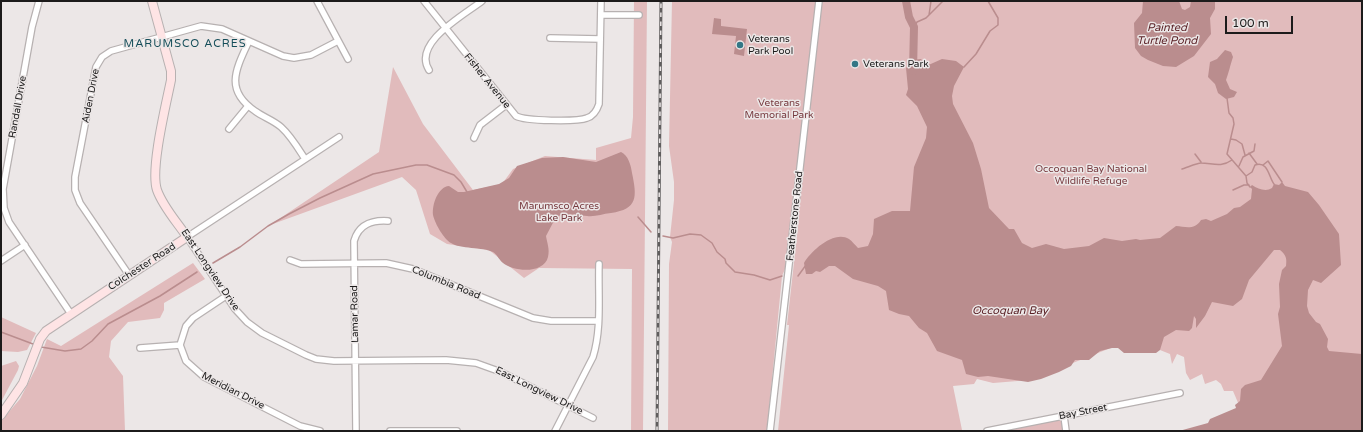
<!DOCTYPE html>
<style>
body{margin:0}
#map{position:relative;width:1363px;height:432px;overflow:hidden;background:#ece7e7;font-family:"Varela Round",sans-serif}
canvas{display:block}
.frame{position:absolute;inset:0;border:2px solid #1c1b1b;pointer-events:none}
.scale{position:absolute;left:1225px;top:16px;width:68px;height:18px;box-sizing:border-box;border:2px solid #1c1b1b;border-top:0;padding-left:5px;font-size:12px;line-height:14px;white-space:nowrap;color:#1c1b1b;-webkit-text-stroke:3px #ece7e7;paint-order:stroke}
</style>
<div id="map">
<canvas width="1363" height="432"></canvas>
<div class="frame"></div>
<div class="scale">100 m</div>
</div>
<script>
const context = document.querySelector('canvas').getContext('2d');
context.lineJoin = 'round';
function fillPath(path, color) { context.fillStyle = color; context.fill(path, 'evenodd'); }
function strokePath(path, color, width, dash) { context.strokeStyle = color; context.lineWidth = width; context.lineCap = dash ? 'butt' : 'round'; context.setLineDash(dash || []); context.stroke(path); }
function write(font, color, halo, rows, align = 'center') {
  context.font = font + ' "Varela Round",sans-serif'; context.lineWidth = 3; context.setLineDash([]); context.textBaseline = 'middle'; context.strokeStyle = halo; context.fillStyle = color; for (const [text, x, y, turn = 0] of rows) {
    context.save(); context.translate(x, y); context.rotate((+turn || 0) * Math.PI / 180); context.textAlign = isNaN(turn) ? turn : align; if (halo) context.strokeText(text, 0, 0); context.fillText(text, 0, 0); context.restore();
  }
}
const green = new Path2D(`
 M634,1h13l-4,430h-12l1,-162 -93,-1 -15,10 -35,-28 -42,-6 -17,-10 -14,-44 -14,-13 -132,48 109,-73 14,-85 30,57 50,66 29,-6 11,-15 32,-13 51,4v-12l35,-10 2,-21z
 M672,1h690v355l-83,15 -40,34 -6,-14h-9l-3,-7 -5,-4 -11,4 -3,-10 -12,6 -4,-7 -2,-16 -7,-3 -5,10 -2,-10 -10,-4v-3h-47l-83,33 -37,3 -16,-4 -3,5 -21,2 9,44 -184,1 11,-106h-2l12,-107 -8,-1 -6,52 -3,7 -15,155h-99l1,-167 3,-22 -2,-5 4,-37v-18l-5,-36z
 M193,263l12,16 -41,24v7l-4,8 -32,4 -17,19 -2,16 14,19 2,55h-124v-10l19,-22 17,-33 10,-27 14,7z
 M1,317l35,16 -9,17 -9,2 -17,-1z
 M16,361l3,5 -1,4 -17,32v-36z
 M1061,419l3,12h-60v-1z`);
const water = new Path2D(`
 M1143,1h36l3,8 3,1 5,-3 1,-6h24v8l-5,9 1,16 -17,22 -18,11 -13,-1 -15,-6 -7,-4 -6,-8 -1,-25 8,-10z
 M714,18l7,1v7l26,3 -3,27 -10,-2 2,-18 -24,-2z
 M1225,50l6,2 2,5c-3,9 -4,15 -7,23l4,9 7,3 -3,5 -8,2 -8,-6 -3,-9 -7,-7 2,-15 7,-3z
 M921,59l3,4v4l18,-8 14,2 8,6 -10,19 -2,10 1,8 20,39 8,26 8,39 20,21h5l8,14 10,5 14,-4 18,5 25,-3 15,-8 18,3 14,-2 4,1 20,-2 16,-12c10,1 19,4 25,-6l5,-1 5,2 16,-7 7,-6 6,-1 11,-8 1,-10 -2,-2 2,-2c6,4 14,7 20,3l2,-4 5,1 3,-3 3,4 23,6 11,13 20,29 2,31 -20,18 -8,-3 -5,10 -1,16 2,7 7,9 4,2 8,15 -1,8 2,4 33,3v77h-183l29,-8 2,-4 26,-11 -1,-3 5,-4 1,-12 4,-4 16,-5 21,-34 -4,-32 2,-7 -1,-23 3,-14 4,-4c1,-8 0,-11 -6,-16h-6l-25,30 -7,19 -9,7 -21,-4 -7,14 -9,12v-9l-2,-3 -2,12 -3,3 -13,-1 -12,7 -4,13 -4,3h-32l-6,-5h-6l-12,3 -11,9h-14l-4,6 -12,6 -18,7 -13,3 -40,-6 -10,1 -12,-3 -4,-14 -25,-9 -10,-18 -8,-5 -10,-12 -10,-2 -10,-4 -3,-19 -8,-5 -25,-7 -18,-13h-6l-9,6 -4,-1 -4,3h-6l-2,-11c7,-12 30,-33 45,-24 3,2 6,6 9,9l10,-2 5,-12 1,-15 18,-8h18l4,-44 12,-29 1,-11 -10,-21 -11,-11 2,-6 -2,-21 7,-8z
 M621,152c7,3 10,13 11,21 5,24 6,36 -21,40 -9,1 -16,4 -24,3 -11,-1 -21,-4 -31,1l-10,19c1,7 4,13 2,21 -4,17 -34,15 -45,6 -4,-3 -6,-9 -10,-11 -10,-5 -33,-3 -42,-9 -7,-4 -16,-19 -18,-28 -1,-11 5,-28 16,-29l9,6h6l35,-8 10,-6 8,-12 25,-8 21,-1 33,5z`);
const stream = new Path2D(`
 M929,15l2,-14
 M914,27l3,-5 9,-4 17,-17
 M964,67l12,-13 14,-23 8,-6v-7l-10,-17
 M1227,98l2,15 4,5 1,6 -7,30 19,22 1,7 3,4
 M1231,139l5,1 6,4 3,11
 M1249,153l8,11
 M1195,154l6,8
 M1263,165l5,-4 14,21
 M1239,166l4,-9 11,-6 1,-7
 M1182,169c4,-1 15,-6 19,-6 11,0 20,5 31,-3
 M1246,176l6,-4 3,-7c13,-5 14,13 19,19
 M1233,190l11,-5h5
 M638,217l13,15
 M663,236l10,2 17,-4 11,1 11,8 5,9 8,7 1,4 9,9 19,3 16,5 12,-4
 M213,263l27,-16 28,-21 21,-12 31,-16 53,-24 43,-9h11l27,10 7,7 6,10
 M798,276l8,-11
 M1,332l32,12
 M41,347l24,4 16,-2 11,-8 16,-17 52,-28 37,-24`);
const river = new Path2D(`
 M906,1l3,16 5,10 -1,44`);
const street = new Path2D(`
 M39,1l-7,26 -29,162 1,19 5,14 62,92
 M317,1l31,58
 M424,1l92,115c9,5 61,6 71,2 7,-2 10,-8 12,-14l2,-103
 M601,15h38
 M550,38l50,1
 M249,41c-13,28 -25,49 6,70 8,6 18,9 26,16 10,9 17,21 24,32
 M429,70c-17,-27 35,-55 53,-69
 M229,129l19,-23
 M339,137l-152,100 48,72 12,13 15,11 44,22 10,4 18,2 112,-1 30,3 25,9 92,46
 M474,138l6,-13 26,-20
 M290,260l11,4 85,-1 27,6 120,49 18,3h47
 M1,261l24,-16
 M129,275l-49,-72 -5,-13v-13l21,-110 6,-10 9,-6 90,-25 21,3 61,27 11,2 17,-3 27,-14
 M226,296l-33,22 -7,8 -6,19 6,16 18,16 96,49 20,5
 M140,348l40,-3
 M1064,416l2,15
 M356,431l-2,-190c5,-17 18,-21 34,-20
 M390,431h67
 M555,431l38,-74c9,-29 5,-62 6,-93
 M770,431l49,-430
 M987,431l193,-38`);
const secondary = new Path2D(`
 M1,415l22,-32 17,-44 6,-8 141,-94c-10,-15 -24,-30 -30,-47 -7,-21 9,-85 14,-110v-9l-19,-70`);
const rail = new Path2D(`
 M657,431l4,-430`);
const markers = [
 [740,45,4,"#337786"],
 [855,64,4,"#337786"]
];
const poiNames = [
 ["Veterans",748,39],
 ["Park Pool",748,51],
 ["Veterans Park",863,64]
];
const streetNames = [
 ["Fisher Avenue",487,81,51],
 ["Aiden Drive",91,96,-79],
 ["Randall Drive",18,107,-80],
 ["Featherstone Road",795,216,-84],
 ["Colchester Road",142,267,-33],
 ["East Longview Drive",210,270,56],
 ["Columbia Road",446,283,22],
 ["Lamar Road",355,314,-91],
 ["Meridian Drive",233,391,27],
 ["East Longview Drive",539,391,26],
 ["Bay Street",1083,412,-11]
];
const parkNames = [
 ["Veterans",779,103],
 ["Memorial Park",779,115],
 ["Occoquan Bay National",1091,169],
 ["Wildlife Refuge",1091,181],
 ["Marumsco Acres",559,206],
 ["Lake Park",559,218]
];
const waterNames = [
 ["Painted",1167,28],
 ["Turtle Pond",1167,41],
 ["Occoquan Bay",1010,311]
];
const neighbourhoodNames = [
 ["MARUMSCO ACRES",185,44]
];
fillPath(green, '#e1bbbc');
fillPath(water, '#ba8d8e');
strokePath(stream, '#ba8d8e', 1.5);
strokePath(river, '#ba8d8e', 8);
strokePath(street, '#b7b1b1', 8);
strokePath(secondary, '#b7b1b1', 10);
strokePath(street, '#fff', 5.5);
strokePath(secondary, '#fee4e5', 8);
strokePath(rail, '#5f5d5d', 3);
strokePath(rail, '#ece7e7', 1.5, [4.5]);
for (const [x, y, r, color] of markers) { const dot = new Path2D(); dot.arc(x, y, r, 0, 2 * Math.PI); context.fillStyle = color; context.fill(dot); strokePath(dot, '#ece7e7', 1.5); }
write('10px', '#1c1b1b', '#ece7e7', poiNames, 'left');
write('10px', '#1c1b1b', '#ece7e7', streetNames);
write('10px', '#773a3f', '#ece7e7', parkNames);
write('italic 11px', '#5a2126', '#ece7e7', waterNames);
context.letterSpacing = '1px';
write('11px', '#134c58', '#ece7e7', neighbourhoodNames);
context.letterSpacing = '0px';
</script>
